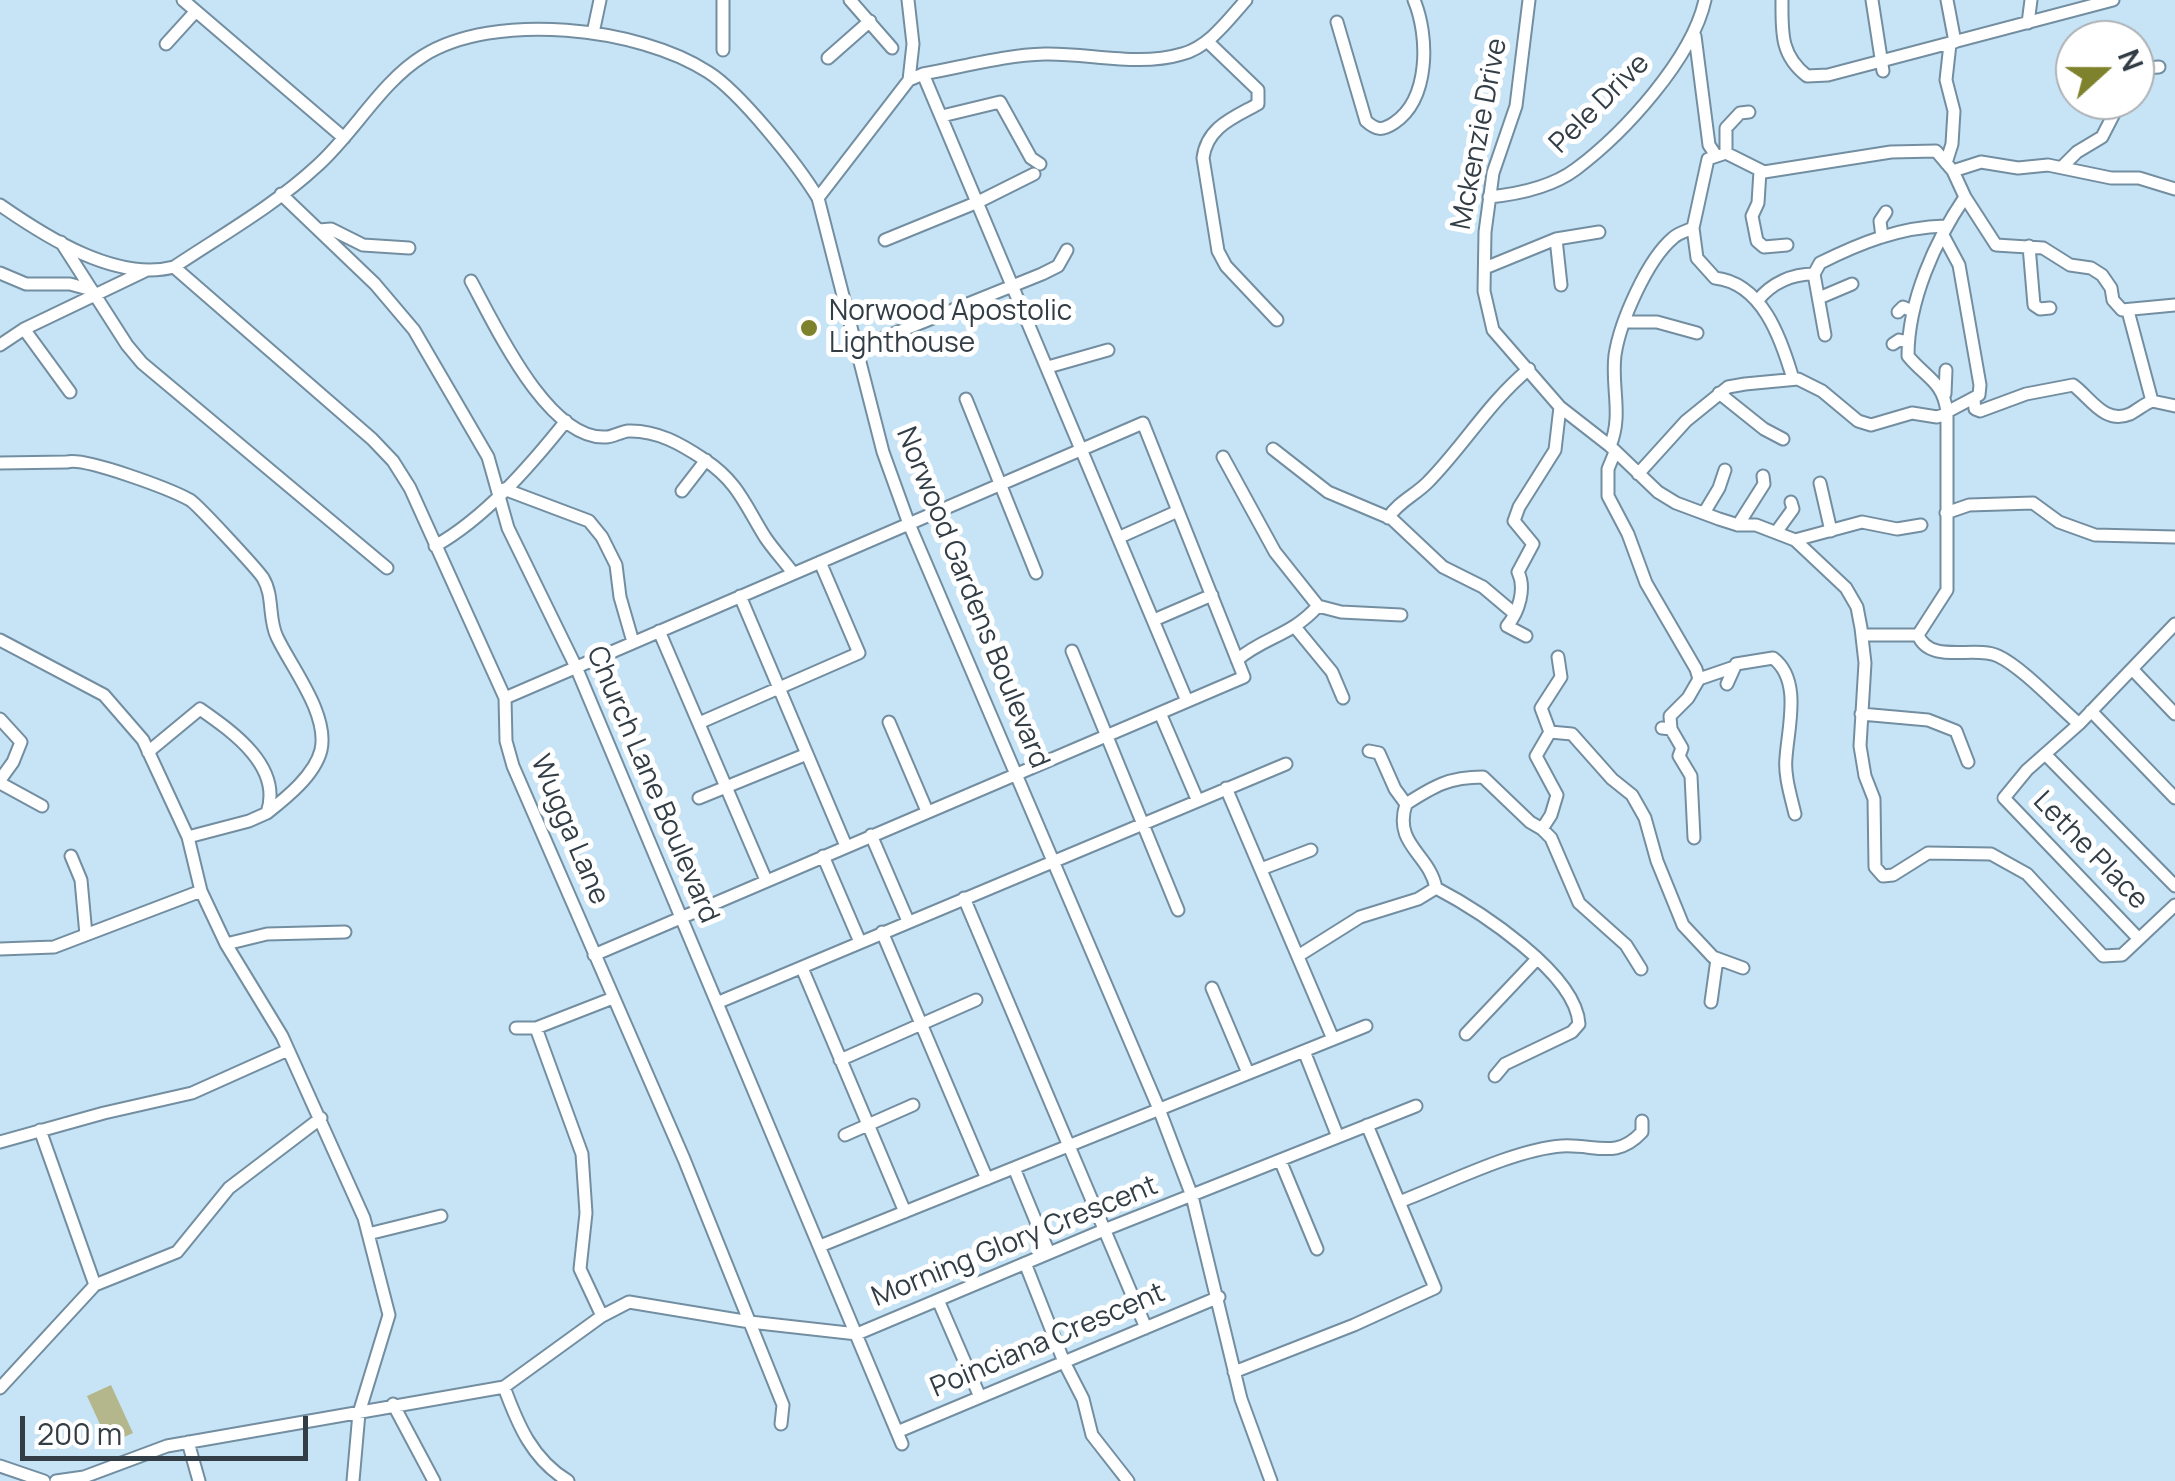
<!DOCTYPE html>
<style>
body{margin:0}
#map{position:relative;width:2175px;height:1481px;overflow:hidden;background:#c7e4f7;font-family:Manrope,sans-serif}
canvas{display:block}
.north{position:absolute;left:2055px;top:20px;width:100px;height:100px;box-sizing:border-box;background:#fff;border:2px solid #adb1b5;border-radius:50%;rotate:69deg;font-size:28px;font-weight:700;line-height:40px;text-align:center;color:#323d45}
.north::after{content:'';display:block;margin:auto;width:35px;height:45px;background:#7f822c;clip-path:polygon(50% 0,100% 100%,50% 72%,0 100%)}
.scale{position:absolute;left:20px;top:1416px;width:288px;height:45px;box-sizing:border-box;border:5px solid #323d45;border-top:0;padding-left:12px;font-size:30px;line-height:35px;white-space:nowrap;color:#323d45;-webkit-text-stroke:8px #fff;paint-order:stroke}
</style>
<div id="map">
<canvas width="2175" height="1481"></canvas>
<div class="north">N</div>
<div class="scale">200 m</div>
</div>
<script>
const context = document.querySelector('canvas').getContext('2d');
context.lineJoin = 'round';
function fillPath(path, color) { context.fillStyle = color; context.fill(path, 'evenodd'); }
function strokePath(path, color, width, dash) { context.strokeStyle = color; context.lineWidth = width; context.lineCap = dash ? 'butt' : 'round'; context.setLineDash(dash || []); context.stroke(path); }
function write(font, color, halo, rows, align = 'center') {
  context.font = font + ' Manrope,sans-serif'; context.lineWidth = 10; context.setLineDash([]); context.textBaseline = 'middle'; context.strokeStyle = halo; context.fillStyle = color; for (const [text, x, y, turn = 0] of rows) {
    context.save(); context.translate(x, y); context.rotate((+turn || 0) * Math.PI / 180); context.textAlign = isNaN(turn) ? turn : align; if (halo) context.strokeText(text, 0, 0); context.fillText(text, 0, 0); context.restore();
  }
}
const green = new Path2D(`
 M111,1385l22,48 -24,11 -22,-48z`);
const minor = new Path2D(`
 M183,0l161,138
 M723,0v50
 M850,0l42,48
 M908,0l5,44 -4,36
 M1529,0l-13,106 -23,67 -8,59 -1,59 9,39 67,77 50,39 48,46 18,11 43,16 19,6h18l39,15 51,48 11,19 4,21 4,35 -5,83 5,30 9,23 1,68 8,9 10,-1 35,-22 63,1 36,20 76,82 19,-1 53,-50
 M1782,0c0,32 -2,55 25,76l21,-1 285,-75
 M1872,0l11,71
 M1947,0l8,42
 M1337,22l29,99c10,9 16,10 28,2 36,-24 35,-87 20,-123
 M2028,23l3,-23
 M593,33l7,-33
 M1695,36l14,109 6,9
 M1207,41l51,49v14c-25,14 -51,23 -55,54l15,93 8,15 51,54
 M166,44l30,-33
 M828,58l42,-37
 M923,74l264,627
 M2135,76l9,-8 15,-1
 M942,116l58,-14 31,56 9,6
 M1726,153v-25l14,-15 9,-1
 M1946,163l6,-19 2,-33 -8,-31 4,-36
 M2062,167l15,-15 25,-15 19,-37
 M1760,171l-2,32 -6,13 5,25 7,6 23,-2
 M1953,171l28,-9 37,6 30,-3 63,13h28l36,11
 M281,194l94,90 39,46 74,127 20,71 68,139 326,777
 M1489,197c30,-3 63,-10 87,-28 48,-36 116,-110 129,-169
 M1965,197l31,48 47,3 27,17 21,3 11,7 9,13 2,12 9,10 53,-5
 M818,198l91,-118 14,-6c40,-7 81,-19 122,-20 44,-1 94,13 137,0 27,-7 46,-34 64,-54
 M0,205c46,32 116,77 174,62 48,-32 101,-62 143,-101 37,-33 64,-84 106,-110 71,-45 216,-29 285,16 32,20 90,93 110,126l65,254 26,72 250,585 33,87 49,203 30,82
 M319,230l12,-1 32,16 46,3
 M1882,237l-2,-16 6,-9
 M1944,237l15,28 21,120 -1,10 -32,17
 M1556,239l5,46
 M885,240l93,-38 56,-28
 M61,242l66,103 15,18 245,205
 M2029,246l5,59 6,4 10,-1
 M174,267l198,172 21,22 17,27 95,210 1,43 7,25 171,393 99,246 -2,19
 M1485,268l71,-29 43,-7
 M0,273l26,11h44l22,6
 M471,281c23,42 77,160 135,156 7,0 14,-5 22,-6 29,-1 53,13 77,29 33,22 40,45 60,77 8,12 19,24 28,36
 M1819,298l33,-14
 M1758,300c14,-17 34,-26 56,-26
 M2128,311l24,90
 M1898,312l5,-5 9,4
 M1625,322h32l40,11
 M24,329l46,63
 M1825,335l-11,-61 6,-11c40,-20 80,-36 125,-37
 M1893,344l6,-4 9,2
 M0,345l24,-16 121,-58
 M856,349l186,-75 16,-8 9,-16
 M1048,367l60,-17
 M1793,379c-12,-41 -31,-96 -78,-101l-18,-20 -4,-30 15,-69 18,-6 38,19 127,-20 45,-1 17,20 12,26c-30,44 -57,104 -57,159 18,22 35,25 39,56v178l-29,45c12,30 57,10 80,21 24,11 60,50 81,68
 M1719,393l45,36 19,10
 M1945,394l1,-24
 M966,399l70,174
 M1974,400l1,9 5,2 46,-17 47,-9c17,12 31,40 57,29 8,-4 14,-10 22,-13l23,5
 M1610,446c13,-31 1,-59 5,-91 5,-33 32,-95 58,-117 5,-5 14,-7 20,-10
 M1273,449l55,43 64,27 51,48 40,20 32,27
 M1615,452l-7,17v27l20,38 18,49 50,86 3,10
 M1223,457l52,95 43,54c-28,31 -53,30 -81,54
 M0,463l67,-1c18,-5 103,27 123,38 6,3 68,70 73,78 11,18 5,41 14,59 14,30 52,77 44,113 -6,25 -35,48 -54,63
 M1638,474l48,-53 42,-34 17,-3 53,-5 24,12 36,30 13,4 41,-12 25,4 9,-3
 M1820,483l11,48
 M504,489l85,32 13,16 14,28 4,32 13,45
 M682,491l24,-31
 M1704,513l15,-25 6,-18
 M1946,513l23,-8 64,-2 26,19 36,13 80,2
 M1388,518c11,-17 28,-23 41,-37 36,-37 60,-79 100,-112
 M1738,525l26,-41 -1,-8
 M1777,531l16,-22 -2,-7
 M1120,537l58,-26
 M1795,540l67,-18 35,7 24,-4
 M435,546c50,-28 95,-80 131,-125
 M740,596l106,250
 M1318,606l23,6 60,3
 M1154,620l58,-25
 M1295,627l37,45 11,26
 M659,631l107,249
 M1862,635h56
 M1526,636l-19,-10c12,-14 19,-38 11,-54l15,-28 -19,-23 5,-14 36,-57 5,-43
 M0,640l104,55 39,45 45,97 13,54 25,53 56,92 82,182 25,97 -30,98 -6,68
 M1072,651l106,259
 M1558,657l3,20 -20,31 9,24 22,2 40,45 20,16 13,23 12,43 26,64 30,32 30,11
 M2132,669l43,45
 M1727,684l9,-20 37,-6c29,22 15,69 13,100 -2,17 5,39 9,56
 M505,698l638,-275 101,254 -650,278
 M2091,711l84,87
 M1160,713l37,86
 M1861,714l67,6 28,11 12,31
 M0,719l21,23 -8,20 -13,18
 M889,722l38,89
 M699,723l160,-70 -39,-91
 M1662,728l9,1 11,19 -3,8 12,20 3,62
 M1671,729l-1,-13 18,-18 11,-19 35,-12
 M1369,751l10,2 16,36 11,15
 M148,752l52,-43c33,23 83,58 67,104l-18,8 -61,16
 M2045,754l130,132
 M0,783l42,23
 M1226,788l107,251
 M699,798l108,-44
 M1542,829l9,9 28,65 47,42 15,24
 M871,835l37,86
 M71,856l10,24 5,55
 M823,856l37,86
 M1261,869l50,-19
 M1436,888c42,22 140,85 143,136l-7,8 -67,32 -10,12
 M964,898l182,430
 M882,932l105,247
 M2139,939l-135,-141 23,-28 52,-46 96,-100
 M226,944l41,-10 78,-2
 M0,949l54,-2 147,-56
 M1298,956l62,-39 58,-18 18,-11c-7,-35 -43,-43 -30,-84 28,-18 43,-27 77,-27l47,45 12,7 9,-14 6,-20 -21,-39 14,-24
 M802,968l103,244
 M1212,988l36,85
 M719,1002l567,-238
 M1711,1002l6,-43
 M516,1028h20l77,-30
 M536,1028l46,126 4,59 -6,56 22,47
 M1466,1034l70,-74
 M1304,1051l34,86
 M840,1060l136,-60
 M845,1135l68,-30
 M0,1142l104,-29 88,-20 96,-43
 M1280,1160l37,89
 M1014,1168l35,85
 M1399,1202c45,-17 116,-53 163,-56 34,-2 54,14 80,-14v-11
 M368,1234l73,-18
 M820,1246l546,-220
 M1025,1263l39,99 19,37 9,36 36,46
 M95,1285l82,-33 52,-64 92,-70
 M938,1300l42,97
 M1234,1372l120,-47 81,-37 -68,-163
 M504,1387c14,38 28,72 64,94
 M0,1388l95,-103 -55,-155
 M393,1404l41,77
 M897,1432l322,-135
 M188,1442l11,39
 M0,1466l44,15
 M56,1481l28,-4 83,-31 337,-59 98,-71 27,-14 121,20 107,12 247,-104 312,-124`);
const markers = [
 [809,328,10,"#7f822c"]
];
const streetNames = [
 ["Pele Drive",1600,104,-45],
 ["Mckenzie Drive",1480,134,-79],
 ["Norwood Gardens Boulevard",972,598,68],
 ["Church Lane Boulevard",652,785,67],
 ["Wugga Lane",569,830,67],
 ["Lethe Place",2090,851,46],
 ["Morning Glory Crescent",1015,1242,-22],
 ["Poinciana Crescent",1048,1341,-23]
];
const poiNames = [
 ["Norwood Apostolic",829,312],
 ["Lighthouse",829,344]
];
fillPath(green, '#b4b78c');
strokePath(minor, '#738ea0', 15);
strokePath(minor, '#fff', 11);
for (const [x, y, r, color] of markers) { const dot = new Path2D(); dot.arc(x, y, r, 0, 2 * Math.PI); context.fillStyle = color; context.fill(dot); strokePath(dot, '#fff', 4); }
write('28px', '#323d45', '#fff', streetNames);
write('28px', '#323d45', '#fff', poiNames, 'left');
</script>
